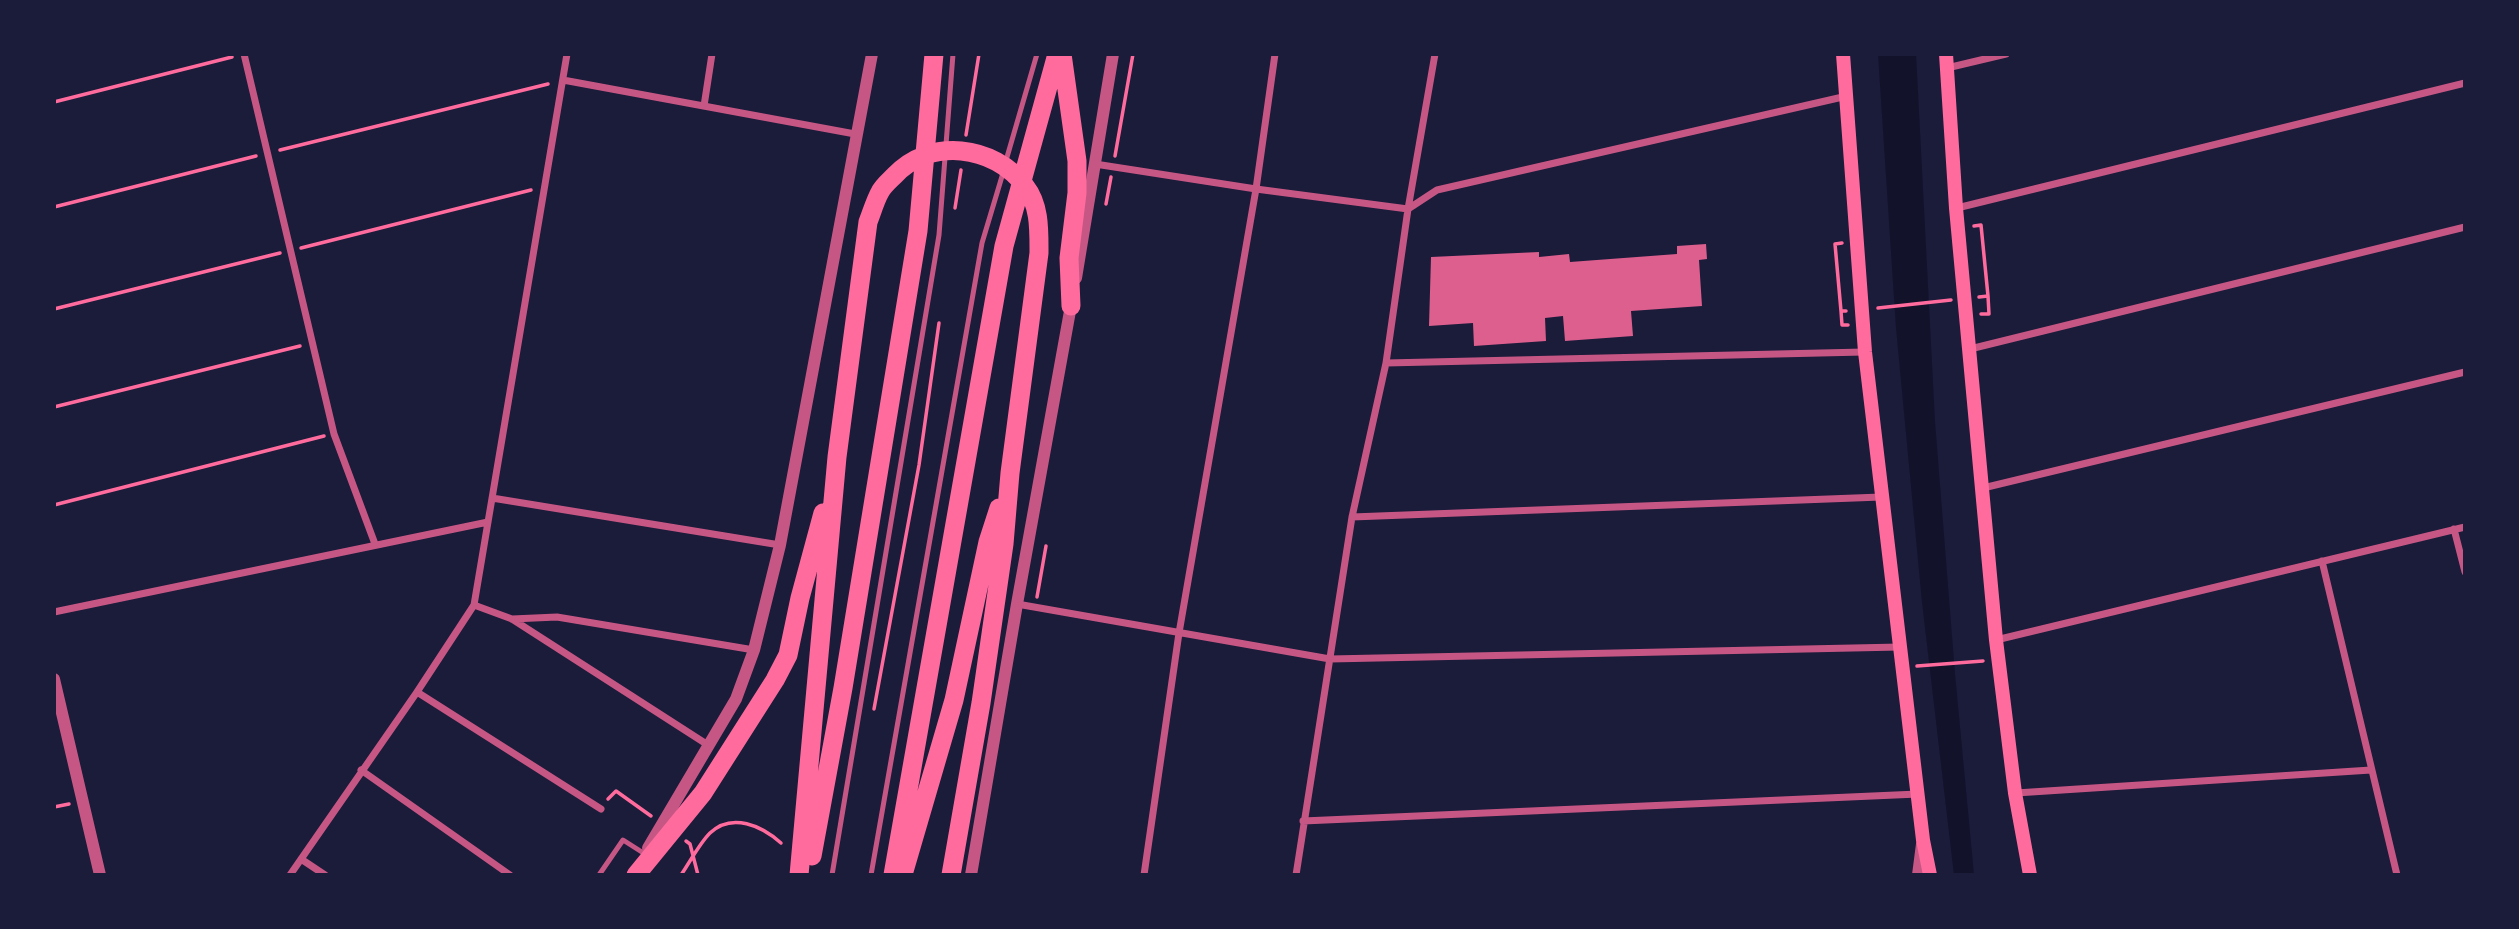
<!DOCTYPE html>
<style>
body{margin:0}
#map{position:relative;width:2519px;height:929px;overflow:hidden;background:#1b1b3a;font-family:Manrope,sans-serif}
canvas{display:block}
.frame{position:absolute;inset:0;border:56px solid #1b1b3a;pointer-events:none}
</style>
<div id="map">
<canvas width="2519" height="929"></canvas>
<div class="frame"></div>
</div>
<script>
const context = document.querySelector('canvas').getContext('2d');
context.lineJoin = 'round';
function fillPath(path, color) { context.fillStyle = color; context.fill(path, 'evenodd'); }
function strokePath(path, color, width, dash) { context.strokeStyle = color; context.lineWidth = width; context.lineCap = dash ? 'butt' : 'round'; context.setLineDash(dash || []); context.stroke(path); }
const water = new Path2D(`
 M1878,54h38l19,368 20,252 19,201h-20l-32,-273 -26,-274z`);
const building = new Path2D(`
 M1706,244l1,15 -8,1 3,46 -71,5 2,25 -68,5 -2,-25 -18,2 1,23 -72,5 -1,-23 -44,3 2,-69 108,-5v5l30,-3 1,8 107,-8v-8z`);
const path = new Path2D(`
 M54,102l178,-45
 M966,135l13,-81
 M280,150l268,-66
 M1115,156l18,-102
 M1106,204l5,-27
 M54,207l202,-51
 M955,208l6,-38
 M1974,226l7,-1 7,71 -9,1
 M1842,243l-7,1 6,67h5
 M301,248l230,-58
 M1878,308l73,-8
 M54,309l226,-56
 M1841,311l1,14h6
 M1981,314h8l-1,-18
 M54,407l246,-61
 M54,505l270,-69
 M1037,597l9,-51
 M1917,666l66,-5
 M874,709l45,-244 20,-142
 M608,799l8,-8 35,25
 M54,807l15,-3
 M686,841l4,3 8,31
 M681,875c9,-13 18,-31 29,-42 22,-21 52,-7 71,10`);
const service = new Path2D(`
 M1005,164l32,-110
 M599,875l24,-35 22,14
 M832,875l107,-640 14,-181
 M871,875l111,-632 21,-70`);
const minor = new Path2D(`
 M244,54l90,380 41,110
 M1947,68l59,-14
 M563,80l292,54
 M704,106l8,-52
 M1095,164l161,25 152,20 29,-19 410,-94
 M1957,208l508,-125
 M1970,349l495,-122
 M1386,363l478,-11
 M1983,488l482,-116
 M492,498l288,47
 M1352,517l529,-20
 M2454,529l11,43
 M2322,561l75,314
 M1017,604l313,55 570,-12
 M474,605l38,14 196,126
 M54,612l434,-90
 M512,619l45,-2 197,33
 M1996,640l469,-113
 M417,692l184,117
 M361,770l149,105
 M2016,793l355,-23
 M1303,821l615,-27
 M301,859l24,16
 M290,875l127,-183 57,-87 93,-551
 M1144,875l35,-242 77,-444 19,-135
 M1296,875l56,-358 34,-154 22,-154 27,-155`);
const tertiary = new Path2D(`
 M1076,278l37,-224
 M54,679l46,196
 M648,848l88,-149 18,-49 26,-105 92,-491
 M971,875l46,-271 55,-304
 M1918,875l4,-31`);
const secondary = new Path2D(`
 M1843,54l22,298 58,488 7,35
 M1946,54l10,154 40,432 19,153 15,82`);
const trunk = new Path2D(`
 M1062,54l15,107v32l-8,65 2,48
 M812,856l31,-168 75,-457 16,-177
 M904,871l50,-171 34,-158 11,-34
 M636,875l67,-82 72,-113 13,-25 12,-57 23,-85
 M799,875l38,-418 31,-235c4,-10 7,-21 12,-30 3,-6 9,-11 14,-16 36,-39 100,-31 131,10 15,19 14,44 14,67l-29,220 -6,71 -23,159 -30,172
 M893,875l111,-629 53,-192`);
fillPath(water, '#12122b');
fillPath(building, '#dd5f8e');
strokePath(path, '#ff6b9d', 3.5);
strokePath(service, '#c65784', 5);
strokePath(minor, '#c65784', 7);
strokePath(tertiary, '#c65784', 12);
strokePath(secondary, '#ff6b9d', 14);
strokePath(trunk, '#ff6b9d', 19);
</script>
